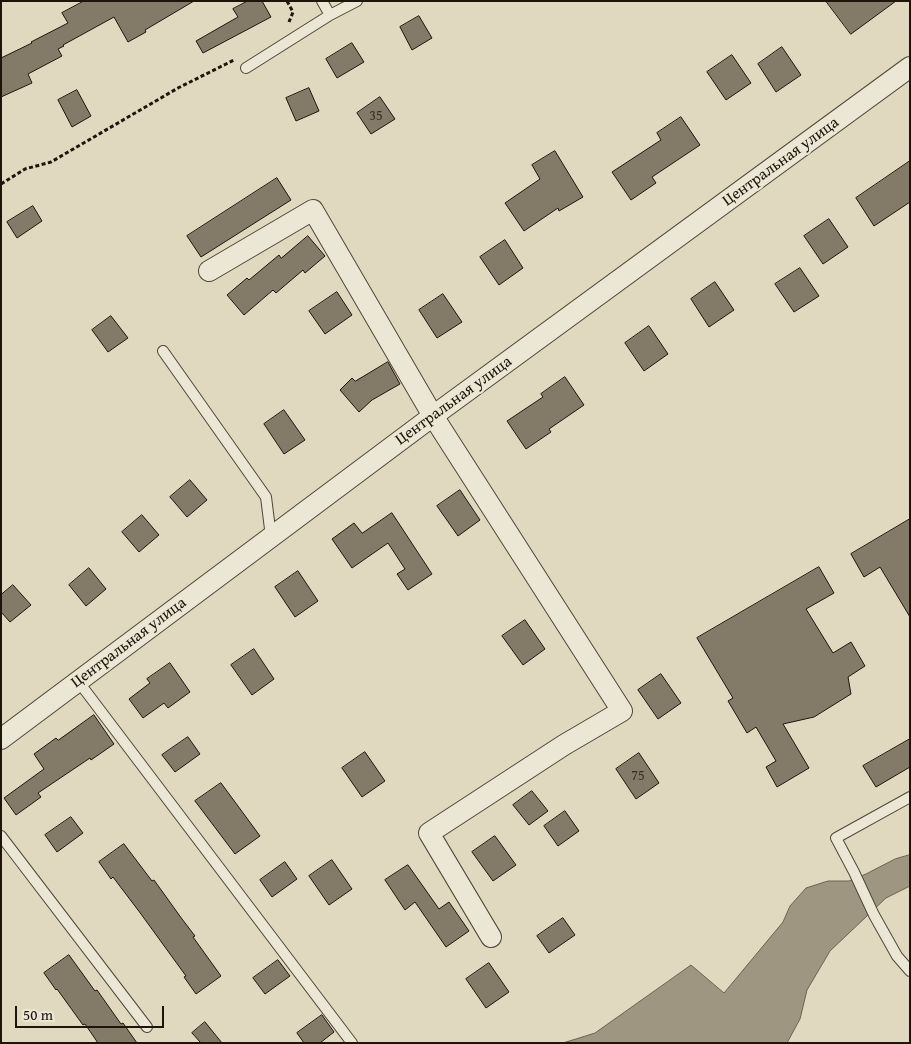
<!DOCTYPE html>
<meta charset="utf-8">
<style>
body{margin:0}
#map{position:relative;width:911px;height:1044px;overflow:hidden;background:#e1d9bf;font-family:"Gentium Book Plus",serif}
canvas{display:block}
.frame{position:absolute;inset:0;border:2px solid #1e150a;pointer-events:none}
.scale{position:absolute;left:15px;top:1006px;width:149px;height:22px;box-sizing:border-box;border:2px solid #1e150a;border-top:0;padding-left:6px;font-size:15px;line-height:18px;white-space:nowrap;color:#1e150a;-webkit-text-stroke:4px #ece6d5;paint-order:stroke}
</style>
<div id="map">
<canvas width="911" height="1044"></canvas>
<div class="frame"></div>
<div class="scale">50 m</div>
</div>
<script>
const context = document.querySelector('canvas').getContext('2d');
context.lineJoin = 'round';
function fillPath(path, color) { context.fillStyle = color; context.fill(path, 'evenodd'); }
function strokePath(path, color, width, dash) { context.strokeStyle = color; context.lineWidth = width; context.lineCap = dash ? 'butt' : 'round'; context.setLineDash(dash || []); context.stroke(path); }
function write(font, color, halo, rows, align = 'center') {
  context.font = font + ' "Gentium Book Plus",serif'; context.lineWidth = 4.5; context.setLineDash([]); context.textBaseline = 'middle'; context.strokeStyle = halo; context.fillStyle = color; for (const [text, x, y, turn = 0] of rows) {
    context.save(); context.translate(x, y); context.rotate((+turn || 0) * Math.PI / 180); context.textAlign = isNaN(turn) ? turn : align; if (halo) context.strokeText(text, 0, 0); context.fillText(text, 0, 0); context.restore();
  }
}
const water = new Path2D(`
 M910,855v31l-24,12 -56,53 -23,39 -7,29 -13,24h-224l32,-10 96,-68 33,28 59,-71 7,-16 16,-18 22,-7h21l17,-7 29,-15z`);
const building = new Path2D(`
 M84,1h110l-49,29 1,2 -18,10 -14,-25 -51,28 1,1 -6,3 4,7 -34,18 4,9 -31,14v-39l31,-15 -1,-1 37,-19 -6,-10z
 M248,1h14l9,16 -68,36 -7,-12 42,-24 -5,-8z
 M826,1h70l-45,33z
 M419,16l13,22 -20,12 -12,-23z
 M352,43l12,19 -27,16 -11,-19z
 M782,47l19,28 -25,17 -18,-28z
 M732,55l19,28 -25,17 -19,-28z
 M309,88l10,23 -23,10 -10,-23z
 M77,90l14,26 -19,11 -14,-27z
 M380,97l15,22 -24,15 -14,-21z
 M681,117l19,28 -48,32 4,6 -25,17 -19,-28 49,-32 -4,-7z
 M555,151l28,46 -24,14 -1,-3 -34,23 -19,-28 35,-24 -8,-14z
 M910,161v41l-36,24 -18,-28z
 M277,178l14,22 -90,57 -14,-21z
 M33,206l9,15 -25,17 -10,-16z
 M829,219l19,28 -25,17 -19,-28z
 M308,236l17,20 -20,17 -2,-3 -27,23 -3,-3 -29,25 -17,-20 20,-17 2,2 30,-25 2,3z
 M505,240l18,28 -24,17 -19,-28z
 M800,268l19,28 -25,16 -19,-28z
 M715,282l19,28 -25,17 -18,-28z
 M337,292l15,23 -27,19 -16,-23z
 M443,294l19,28 -25,16 -18,-28z
 M111,316l17,22 -20,14 -16,-22z
 M649,326l19,28 -24,17 -19,-28z
 M388,362l12,22 -28,16 -13,12 -19,-22 12,-12 3,3z
 M565,377l19,28 -35,24 2,3 -25,17 -19,-28 36,-24 -2,-3z
 M284,410l21,30 -21,14 -20,-30z
 M190,480l17,20 -20,17 -17,-20z
 M460,490l20,30 -22,16 -21,-30z
 M392,513l40,61 -24,16 -11,-16 8,-5 -17,-26 -36,25 -20,-29 22,-16 8,10z
 M142,515l17,20 -20,17 -17,-20z
 M910,519v98l-30,-50 -16,10 -13,-23z
 M819,567l15,26 -28,16 27,44 18,-11 14,24 -17,11 3,17 -37,23 -31,7 26,44 -32,19 -11,-20 10,-6 -20,-34 -9,6 -19,-32 5,-3 -36,-60z
 M89,568l17,21 -20,17 -17,-21z
 M298,571l20,30 -23,16 -20,-30z
 M13,585l18,20 -21,17 -9,-10v-17z
 M525,620l20,29 -22,16 -21,-29z
 M254,649l20,30 -22,16 -21,-30z
 M170,663l20,29 -22,16 -4,-5 -21,15 -14,-19 21,-16 -3,-4z
 M661,674l20,29 -23,16 -20,-29z
 M94,715l20,29 -23,16 -1,-2 -52,35 3,4 -25,18 -12,-17 40,-29 -10,-15 22,-16 2,2z
 M188,737l12,17 -25,18 -13,-17z
 M910,739v28l-34,20 -13,-21z
 M365,752l20,29 -23,16 -20,-29z
 M639,753l20,30 -23,16 -20,-30z
 M221,783l39,53 -25,18 -40,-53z
 M532,791l16,20 -19,14 -16,-20z
 M565,811l14,20 -21,15 -14,-20z
 M71,817l12,16 -26,19 -12,-17z
 M495,836l21,29 -23,16 -21,-29z
 M124,844l28,37 2,-1 28,39 13,17 -2,1 28,39 -25,18 -12,-17 2,-1 -45,-62 -28,-37 -2,2 -12,-17z
 M332,860l20,29 -23,16 -20,-29z
 M285,862l12,17 -25,18 -12,-17z
 M408,865l31,44 10,-7 20,29 -23,16 -31,-45 -10,8 -20,-30z
 M563,918l12,17 -26,18 -12,-17z
 M69,955l26,36 2,-1 24,34 2,-1 14,20h-39l-13,-19 -2,1 -26,-36 -1,1 -12,-17z
 M278,960l12,16 -25,18 -12,-16z
 M489,963l20,29 -23,16 -20,-29z
 M322,1015l12,17 -14,11h-16l-7,-10z
 M205,1022l17,21h-21l-9,-10z`);
const path = new Path2D(`
 M287,1l6,11 -4,10
 M1,184l24,-15 26,-7 127,-74 56,-28`);
const service = new Path2D(`
 M322,1l8,14 27,-14
 M246,68l84,-53
 M163,351l103,146 5,40
 M78,681l274,362
 M910,797l-74,41 18,34 20,43 23,41 13,15
 M1,836l146,191`);
const minor = new Path2D(`
 M209,271l104,-61 120,206 189,295 -58,34 -135,88 62,104
 M1,739l432,-323 477,-349`);
const numberNames = [
 ["35",376,116],
 ["75",638,776]
];
const streetNames = [
 ["Центральная улица",781,162,-36],
 ["Центральная улица",454,401,-36],
 ["Центральная улица",129,643,-37]
];
fillPath(water, '#9f9681');
strokePath(water, '#6b6251', 1);
fillPath(building, '#837b68');
strokePath(building, '#1e150a', 1);
strokePath(service, '#4f4637', 12);
strokePath(minor, '#4f4637', 22);
strokePath(path, '#1e150a', 3, [4, 2.5]);
strokePath(service, '#ece6d5', 10);
strokePath(minor, '#ece6d5', 20);
write('14px', '#372e22', null, numberNames);
write('16px', '#1e150a', '#ece6d5', streetNames);
</script>
